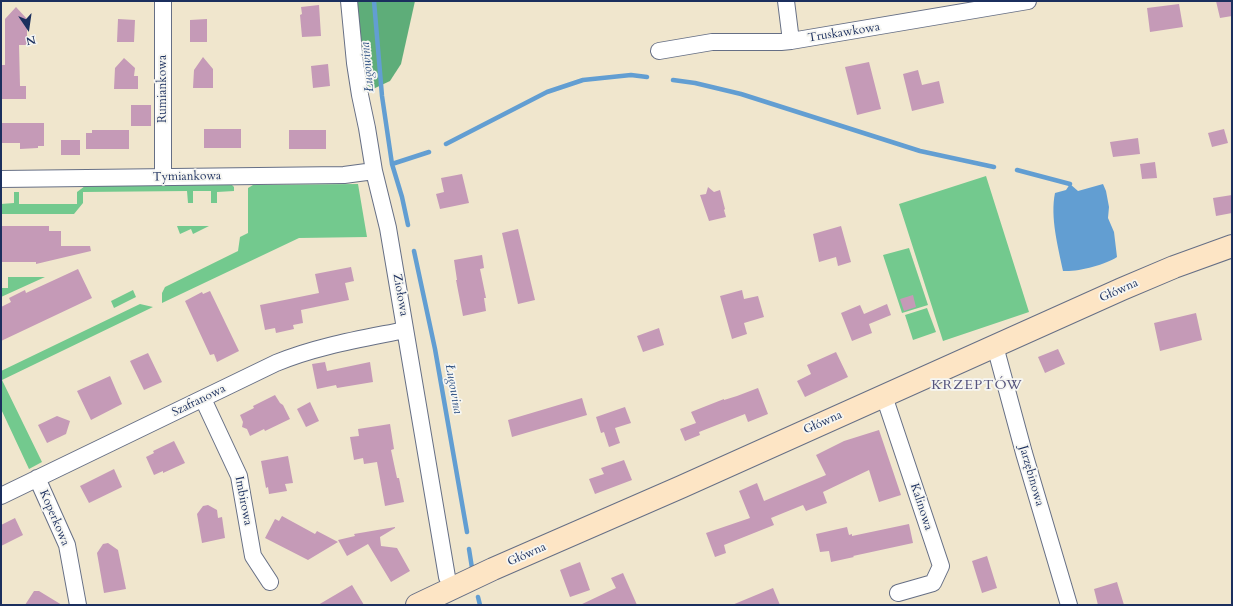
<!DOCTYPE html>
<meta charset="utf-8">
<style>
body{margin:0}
#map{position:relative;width:1233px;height:606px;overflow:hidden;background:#f0e6cd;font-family:Cardo,serif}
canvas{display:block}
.frame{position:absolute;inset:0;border:2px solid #1b2f5e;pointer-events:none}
.north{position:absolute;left:8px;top:8px;width:40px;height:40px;-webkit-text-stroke:3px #f6f6f2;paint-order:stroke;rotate:167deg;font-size:11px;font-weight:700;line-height:16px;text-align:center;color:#1b2f5e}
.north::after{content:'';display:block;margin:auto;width:14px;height:18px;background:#1b2f5e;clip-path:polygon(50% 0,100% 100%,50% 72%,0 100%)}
</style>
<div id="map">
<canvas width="1233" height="606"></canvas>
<div class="frame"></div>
<div class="north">N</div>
</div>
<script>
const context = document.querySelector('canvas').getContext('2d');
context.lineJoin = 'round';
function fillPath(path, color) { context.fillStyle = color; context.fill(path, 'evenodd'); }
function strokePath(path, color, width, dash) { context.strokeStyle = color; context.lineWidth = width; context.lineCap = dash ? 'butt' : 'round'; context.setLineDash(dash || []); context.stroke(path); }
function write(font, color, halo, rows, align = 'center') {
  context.font = font + ' Cardo,serif'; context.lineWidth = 3.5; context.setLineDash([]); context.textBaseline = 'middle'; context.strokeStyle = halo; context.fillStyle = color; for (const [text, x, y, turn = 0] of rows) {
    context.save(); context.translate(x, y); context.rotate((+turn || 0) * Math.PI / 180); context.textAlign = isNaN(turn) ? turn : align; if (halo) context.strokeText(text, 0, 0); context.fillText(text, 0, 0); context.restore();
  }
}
const green = new Path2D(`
 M986,176l43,136 -86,29 -44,-137z
 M358,184l9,53 -68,1 -137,65v-10l3,-6 73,-36 2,-14 8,-4v-45l5,-3z
 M232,185l2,2v4l-17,1v11h-6v-12h-18v12h-5l-1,-12 -104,1v11l-9,11h-73v-10l13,-1v-11h5v12h58v-12l8,-6z
 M177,226h32l-16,8 -2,-5 -11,5z
 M909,248l19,57 -26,8 -19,-58z
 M8,277h37l-44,20v-9h7z
 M133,290l3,7 -22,11 -3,-7z
 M140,304l13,3 -151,73 40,82 -13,7 -28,-60v-38z
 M927,308l9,24 -23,8 -8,-25z`);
const forest = new Path2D(`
 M357,1h58l-14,63 -11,17 -17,8 -7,-5 -3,-8z`);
const water = new Path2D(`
 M1070,184l8,7 25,-7 3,7 3,16 -1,11 6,14 3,25c-12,8 -39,15 -54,14 -5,-24 -13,-54 -8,-78l11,-3z`);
const stream = new Path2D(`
 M374,1l8,95 10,68 10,33 6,28
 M673,80l22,3 46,11 179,57 74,16
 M446,144l101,-52 36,-12 48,-5 16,2
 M392,164l37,-12
 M1017,170l53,14
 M414,251l21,98 32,183
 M469,549l3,19
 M478,597l2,8`);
const building = new Path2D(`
 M1216,1h16v15l-12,2z
 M1179,4l4,23 -33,5 -3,-24z
 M319,5l2,31 -19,1 -2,-22 2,-1 -1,-7z
 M16,7l11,12v26h-8l1,41h6v13h-24v-34h3v-46z
 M118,19l17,1 -1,22h-17z
 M207,19v23h-17v-22z
 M203,57l10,12v19h-20l1,-18z
 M124,58l11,10 -1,8h4v13h-24l1,-21z
 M869,62l12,47 -24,6 -12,-48z
 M328,64l2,22 -17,2 -2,-22z
 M918,70l4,15 17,-4 5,22 -32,8 -9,-37z
 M131,105h20v21h-20z
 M1,123h43v23h-6v2l-18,1v-6h-19z
 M204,129h37v19h-37z
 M1224,129l4,14 -16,4 -4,-14z
 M92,130h37v19h-43v-16h6z
 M289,130h37v19h-37z
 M1138,138l2,16 -27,3 -3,-15z
 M61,140h19v15h-19z
 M1155,162l2,16 -15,1 -2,-15z
 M462,174l7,29 -29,6 -4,-15 8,-2 -3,-14z
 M708,187l6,5 6,-2 5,19 -1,1 2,7 -17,4 -9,-26 6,-1z
 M1232,195v18l-16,3 -3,-18z
 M1,226h48v5h12v15h29l1,5 -55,13v-2h-35z
 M841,226l10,36 -13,4 -2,-9 -17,5 -6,-28z
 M518,229l17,71 -17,4 -16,-71z
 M482,255l2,13 -4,1 6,29h-2l2,13 -23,5 -7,-36h1l-3,-20z
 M351,267l3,14 -9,2 4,17 -48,10 2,13 -10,2 1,4 -18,4 -1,-5 -10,2 -5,-25 59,-12 -4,-19z
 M78,269l14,29 -91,43v-34l10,-5 -2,-4 16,-8 1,3z
 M742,290l2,9 14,-3 6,21 -20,6 3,11 -15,5 -12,-43z
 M210,291l29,60 -22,11 -3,-8 -4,1 -25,-54 17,-9 1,2z
 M913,295l3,12 -12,4 -4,-12z
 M887,304l4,11 -22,9 3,9 -20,8 -11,-28 19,-8 4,9z
 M1196,313l6,27 -42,11 -6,-28z
 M659,328l5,17 -21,7 -6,-16z
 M1058,349l7,15 -20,9 -7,-16z
 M836,352l12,25 -43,20 -8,-16 14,-7 -4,-9z
 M148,353l14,29 -18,8 -14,-29z
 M325,362l2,9 43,-9 3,20 -36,6 -1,-3 -19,4 -5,-25z
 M110,376l12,28 -31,16 -14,-29z
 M758,388l10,26 -20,8 -3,-8 -46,18 1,3 -15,6 -5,-12 16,-6 -5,-11 33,-13v1l13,-4z
 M275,395l5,8 3,2 7,14 -25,12 -1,-2 -14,7 -3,-7 -5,-2 1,-5 -3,-7 14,-7 -1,-2z
 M582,398l5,17 -75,22 -4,-17z
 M310,402l9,19 -13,6 -9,-18z
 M625,407l6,16 -16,5 5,15 -11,4 -5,-15 -3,1 -5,-16z
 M57,416l13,5 -4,13 -19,9 -9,-18z
 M390,424l4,25 -3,1 6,28h2l5,24 -19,4 -8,-44 -13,2 -1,-6 -9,2 -4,-23 9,-1 -1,-7z
 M879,430l22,65 -22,7 -10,-32 -46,22 4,11 -21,8 -3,-6 -32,13 3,7 -50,20 2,8 -11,4 -9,-24 44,-15 -11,-27 18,-8 7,18 62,-26 -10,-20 28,-14z
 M174,441l11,22 -22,10v-2l-9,4 -8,-18 8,-4 -1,-2z
 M288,456l5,27 -8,1 2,7 -18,3 -1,-7 -2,1 -5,-27z
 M624,460l8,20 -37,14 -6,-15 15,-5 -3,-6z
 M114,469l8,18 -33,16 -9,-17z
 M208,505l9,5 1,8 4,-1 3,21 -23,5 -5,-29 6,-8z
 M282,516l33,18 2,-3 21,11 -30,18 -43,-22 10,-19 4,2z
 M15,518l8,17 -22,11v-21z
 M909,524l4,19 -60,13 1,1 -23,5 -2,-11 -9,1 -4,-18 31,-7 2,8 3,-1v2z
 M395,527v1l-15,9 1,9 16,2 13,23 -19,11 -23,-38 -21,12 -9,-16 17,-4 -1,-2z
 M108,543l10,7 8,39 -22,4 -7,-40 6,-9z
 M987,556l10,32 -15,5 -10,-32z
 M580,562l10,28 -20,7 -10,-27z
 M623,573l14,32h-57l36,-17 -5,-10z
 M1117,582l7,23h-26l-4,-16z
 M352,585l12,20h-46z
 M773,588l7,17h-48z
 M34,591h5l23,14h-37z`);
const street = new Path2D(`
 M349,1l6,62 5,32 7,33 7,43 14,57 59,349 6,11
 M786,1l5,40
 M659,51l53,-9h69l10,-1 237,-40
 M163,177v-176
 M1,179l343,-4 30,-4
 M995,346l29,107 45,152
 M884,396l57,170 -8,17 -35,10
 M203,399l36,77 14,80 17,26
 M37,478l30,67 11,60
 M1,496l275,-133c41,-17 85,-24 129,-33`);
const secondary = new Path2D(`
 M417,605l76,-36 188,-82 441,-198 52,-22 58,-21`);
const streetNames = [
 ["Truskawkowa",844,33,-9],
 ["Rumiankowa",163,89,-90],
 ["Tymiankowa",187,177,-1],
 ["Główna",1119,291,-24],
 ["Ziołowa",400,295,80],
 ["Szafranowa",199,401,-26],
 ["Główna",823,423,-24],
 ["Jarzębinowa",1031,476,74],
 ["Imbirowa",243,501,79],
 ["Kalinowa",921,507,72],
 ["Koperkowa",54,518,67],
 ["Główna",527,555,-24]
];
const waterNames = [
 ["Ługowina",368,67,-95],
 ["Ługowina",453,389,80]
];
const quarterNames = [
 ["KRZEPTÓW",977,386]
];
fillPath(green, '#73c98e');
fillPath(forest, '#5ead79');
fillPath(water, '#629ed2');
strokePath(stream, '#629ed2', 4.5);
fillPath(building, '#c59ab7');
strokePath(street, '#666f85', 18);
strokePath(secondary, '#666f85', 24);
strokePath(street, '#fff', 16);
strokePath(secondary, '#fde5c5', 22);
write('12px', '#1b2f5e', '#f6f6f2', streetNames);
write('italic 13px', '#345687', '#f6f6f2', waterNames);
context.letterSpacing = '1px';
write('14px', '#56547d', '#f6f6f2', quarterNames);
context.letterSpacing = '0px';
</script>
